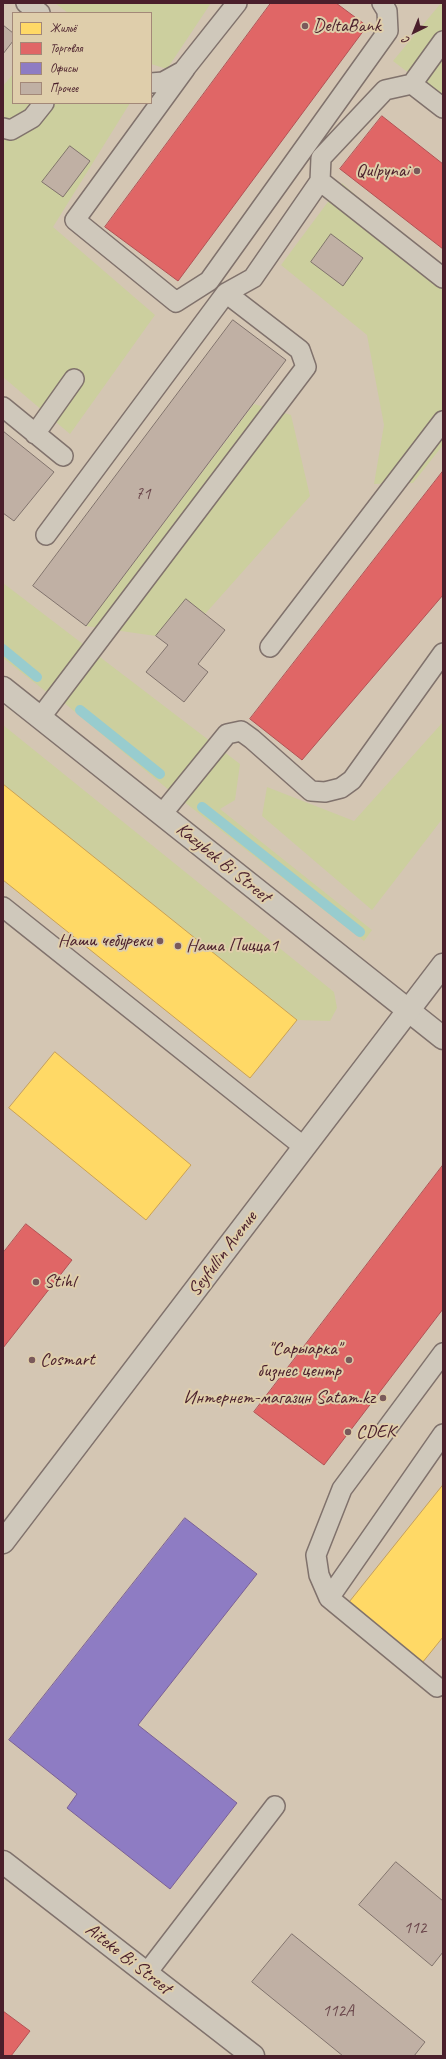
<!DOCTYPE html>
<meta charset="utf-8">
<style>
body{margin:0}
#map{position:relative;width:446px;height:2059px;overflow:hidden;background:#d4c6b3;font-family:Caveat,sans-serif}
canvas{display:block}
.frame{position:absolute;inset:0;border:4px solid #4a1f2b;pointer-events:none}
.legend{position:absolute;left:12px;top:12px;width:140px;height:92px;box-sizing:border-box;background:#dfceab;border:1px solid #a38878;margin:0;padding:5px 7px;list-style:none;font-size:12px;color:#4a1f2b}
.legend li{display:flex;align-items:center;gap:8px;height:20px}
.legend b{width:20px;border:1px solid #a38878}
.north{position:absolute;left:394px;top:12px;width:40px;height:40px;-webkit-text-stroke:3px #dfceab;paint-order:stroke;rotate:223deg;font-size:11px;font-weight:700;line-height:16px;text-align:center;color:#4a1f2b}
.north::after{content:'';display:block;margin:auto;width:14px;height:18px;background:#4a1f2b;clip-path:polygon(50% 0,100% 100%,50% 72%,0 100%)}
</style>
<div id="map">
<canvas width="446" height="2059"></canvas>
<div class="frame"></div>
<ul class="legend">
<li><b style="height:11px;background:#ffd966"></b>Жильё</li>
<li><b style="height:11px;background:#e06666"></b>Торговля</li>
<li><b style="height:11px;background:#8e7cc3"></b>Офисы</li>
<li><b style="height:11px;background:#c0b0a4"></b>Прочее</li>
</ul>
<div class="north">С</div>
</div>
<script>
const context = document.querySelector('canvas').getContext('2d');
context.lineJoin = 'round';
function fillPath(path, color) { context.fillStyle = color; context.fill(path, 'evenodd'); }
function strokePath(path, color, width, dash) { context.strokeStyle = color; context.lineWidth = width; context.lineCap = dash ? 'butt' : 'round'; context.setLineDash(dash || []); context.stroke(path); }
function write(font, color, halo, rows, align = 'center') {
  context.font = font + ' Caveat,sans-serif'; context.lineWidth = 4; context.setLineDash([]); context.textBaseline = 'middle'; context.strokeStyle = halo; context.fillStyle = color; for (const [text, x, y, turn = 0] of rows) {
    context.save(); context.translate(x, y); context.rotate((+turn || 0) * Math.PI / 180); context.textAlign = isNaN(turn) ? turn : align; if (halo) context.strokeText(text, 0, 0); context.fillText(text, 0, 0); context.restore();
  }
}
const green = new Path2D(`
 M55,3h156l-44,66 -16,-5v-51h-83z
 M441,3h2v96l-50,-38z
 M13,74v29h117l-77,124 102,88 -85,119 -67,-57v-291z
 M342,183l101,90v172l-30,38 -39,1 10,-59 -17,-90 -86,-70z
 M254,404l37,11 19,81 -105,118 -19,-15 -30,37 -70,-10z
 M3,583l237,181 -5,36 -15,9 152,121 -8,11 -194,-150 -108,-90 -13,-7 -46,-36z
 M443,722v96l-71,92 -110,-94 5,-29 87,34z
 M3,725l331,267 3,16 -7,13 -33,-1 -294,-236z`);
const homes = new Path2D(`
 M3,784l294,236 -47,58 -247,-198z
 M55,1052l136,113 -45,55 -137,-112z
 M443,1485v152l-21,26 -74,-59z`);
const shops = new Path2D(`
 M271,3h65l31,23 -189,255 -73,-54z
 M382,116l61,48v85l-103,-80z
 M443,471v124l-141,165 -52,-41z
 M443,1165v144l-119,156 -70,-53z
 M26,1224l46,36 -69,88v-95z
 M3,2011l27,20 -19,25h-8z`);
const offices = new Path2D(`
 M185,1518l72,56 -119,151 99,78 -67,86 -103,-81 10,-14 -68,-54z`);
const stream = new Path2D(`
 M3,649l34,28
 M80,710l80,64
 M202,807l158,125`);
const building = new Path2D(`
 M3,25l10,8v8l-10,13z
 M70,146l20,15 -27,36 -21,-15z
 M331,234l32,24 -20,28 -32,-24z
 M233,320l53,40 -200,266 -53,-40z
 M3,431l51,41 -40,49 -11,-8z
 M186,599l39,31 -27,34 10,8 -24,30 -38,-30 22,-27 -12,-9z
 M396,1862l47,39v51l-11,14 -73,-61z
 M292,1934l133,108 -11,14h-71l-91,-74z`);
const service = new Path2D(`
 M26,3l14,10
 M443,41l-31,43 -27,6 -64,68 -1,23 123,97
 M185,69l-110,151 101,82 33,-21 179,-250 -1,-20 -5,-8
 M151,83l12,-1 20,-11 54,-68
 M412,84l31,24
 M3,128l8,2 21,-12 12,-15
 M3,407l60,49
 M35,434l39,-55
 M46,535l180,-242 27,-15 67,-97
 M270,647l173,-226
 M40,718l266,-351 -6,-17 -74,-57
 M162,814l65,-80 14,-3 11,8 59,52 14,1 16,-4 11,-8 91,-127
 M3,907l301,240
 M329,1598l-10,-23 -3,-20 26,-66 101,-136
 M437,1687l-108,-89 114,-164
 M146,1974l129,-168`);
const minor = new Path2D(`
 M3,1862l250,194`);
const tertiary = new Path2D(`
 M3,688l440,350`);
const secondary = new Path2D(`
 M3,1542l440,-577`);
const markers = [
 [305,26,4,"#7a595b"],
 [417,171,4,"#7a595b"],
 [160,941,4,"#7a595b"],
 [178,946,4,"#7a595b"],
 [36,1282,4,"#7a595b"],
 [32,1360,4,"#7a595b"],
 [349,1360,4,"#7a595b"],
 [383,1398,4,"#7a595b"],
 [348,1432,4,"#7a595b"]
];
const numberNames = [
 ["71",143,495],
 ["112",415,1929],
 ["112А",338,2012]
];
const poiNames = [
 ["DeltaBank",313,26],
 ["Qulpynai",409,171,"right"],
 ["Наши чебуреки",152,941,"right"],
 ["Наша Пицца1",186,946],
 ["Stihl",44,1282],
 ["\"Сарыарка\"",341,1349,"right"],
 ["бизнес центр",341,1371,"right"],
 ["Cosmart",40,1360],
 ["Интернет-магазин Satam.kz",375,1398,"right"],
 ["CDEK",356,1432]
];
const streetNames = [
 ["Kazybek Bi Street",223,863,39],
 ["Seyfullin Avenue",223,1254,-53],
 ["Aiteke Bi Street",128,1959,38]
];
fillPath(green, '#cccf9e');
fillPath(homes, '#ffd966');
strokePath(homes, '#c9a154', 1);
fillPath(shops, '#e06666');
strokePath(shops, '#b35154', 1);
fillPath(offices, '#8e7cc3');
strokePath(offices, '#7a6095', 1);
strokePath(stream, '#98ccce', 10);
fillPath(building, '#c0b0a4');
strokePath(building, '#80726c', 1);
strokePath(service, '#80726c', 22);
strokePath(minor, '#80726c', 25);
strokePath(tertiary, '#80726c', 25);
strokePath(secondary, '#80726c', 25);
strokePath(service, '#cfc8bb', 19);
strokePath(minor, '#cfc8bb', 22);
strokePath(tertiary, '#cfc8bb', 22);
strokePath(secondary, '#cfc8bb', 22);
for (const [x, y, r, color] of markers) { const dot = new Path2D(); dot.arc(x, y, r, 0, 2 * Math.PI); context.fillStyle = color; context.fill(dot); strokePath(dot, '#dfceab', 1.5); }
write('17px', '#6a464b', null, numberNames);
write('19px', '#4a1f2b', '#dfceab', poiNames, 'left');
write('19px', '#4a1f2b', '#dfceab', streetNames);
</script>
